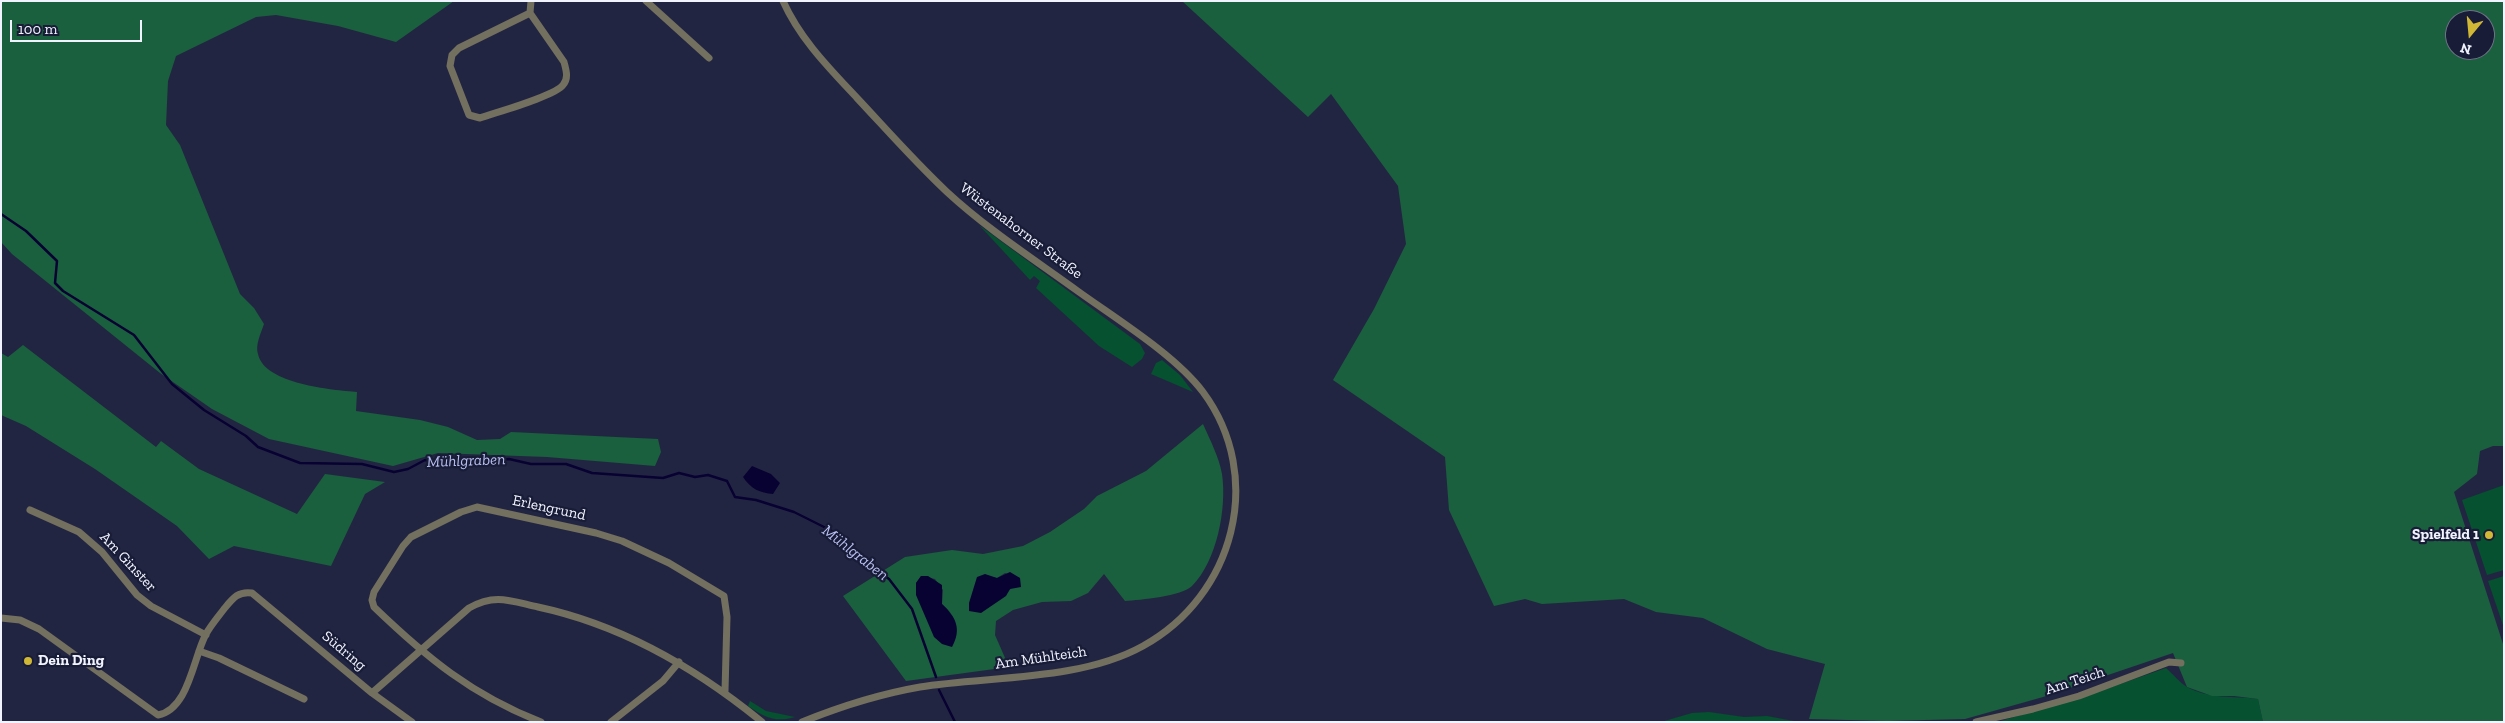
<!DOCTYPE html>
<meta charset="utf-8">
<style>
body{margin:0}
#map{position:relative;width:2505px;height:723px;overflow:hidden;background:#222542;font-family:"Zilla Slab",serif}
canvas{display:block}
.frame{position:absolute;inset:0;border:2px solid #f1f4ff;pointer-events:none}
.north{position:absolute;left:2445px;top:10px;width:50px;height:50px;box-sizing:border-box;background:#191c37;border:1px solid #6f7287;border-radius:50%;rotate:197deg;font-size:14px;font-weight:700;line-height:20px;text-align:center;color:#f1f4ff}
.north::after{content:'';display:block;margin:auto;width:18px;height:22px;background:#d0b736;clip-path:polygon(50% 0,100% 100%,50% 72%,0 100%)}
.scale{position:absolute;left:10px;top:20px;width:132px;height:22px;box-sizing:border-box;border:2px solid #f1f4ff;border-top:0;padding-left:6px;font-size:15px;line-height:18px;white-space:nowrap;color:#f1f4ff;-webkit-text-stroke:4px #191c37;paint-order:stroke}
</style>
<div id="map">
<canvas width="2505" height="723"></canvas>
<div class="frame"></div>
<div class="north">N</div>
<div class="scale">100 m</div>
</div>
<script>
const context = document.querySelector('canvas').getContext('2d');
context.lineJoin = 'round';
function fillPath(path, color) { context.fillStyle = color; context.fill(path, 'evenodd'); }
function strokePath(path, color, width, dash) { context.strokeStyle = color; context.lineWidth = width; context.lineCap = dash ? 'butt' : 'round'; context.setLineDash(dash || []); context.stroke(path); }
function write(font, color, halo, rows, align = 'center') {
  context.font = font + ' "Zilla Slab",serif'; context.lineWidth = 4.5; context.setLineDash([]); context.textBaseline = 'middle'; context.strokeStyle = halo; context.fillStyle = color; for (const [text, x, y, turn = 0] of rows) {
    context.save(); context.translate(x, y); context.rotate((+turn || 0) * Math.PI / 180); context.textAlign = isNaN(turn) ? turn : align; if (halo) context.strokeText(text, 0, 0); context.fillText(text, 0, 0); context.restore();
  }
}
const green = new Path2D(`
 M979,225l161,119 5,9 -3,6 -10,8 -33,-21 -63,-58 4,-7 -6,-5 -4,4z
 M1162,360l18,15 13,17 -42,-18 5,-11z
 M2504,485v85l-17,5 -25,-75z
 M2504,576v52l-16,-47z
 M2166,668c7,6 14,15 21,19 21,12 48,9 71,12l5,23h-266l83,-24z
 M750,701l16,10 29,6c-19,6 -31,0 -47,-11z
 M1709,712l35,5 23,-1 32,6h-138l31,-9z`);
const forest = new Path2D(`
 M1,1h453l-58,41 -58,-16 -62,-11 -20,2 -80,39 -8,25 -2,44 14,20 60,149 14,14 10,16c-3,9 -9,21 -6,30 6,30 75,36 99,38l-1,19 64,9 28,7 29,13 23,-1 11,-7 147,7 3,13 -6,14 -108,-9 -109,-4 -45,13 -124,-27 -57,-30 -52,-36 -148,-119 -11,-12z
 M1182,1h1322v445h-11l-13,5 -3,23 -23,18 50,155v75h-241l-5,-23 -24,-3h-22l-25,-9 -14,-34 -130,44 -78,22 -78,2 -78,-2 16,-55 -58,-15 -64,-31 -47,-6 -32,-13 -82,5 -17,-5 -31,7 -45,-96 -4,-53 -112,-77 41,-71 32,-65 -8,-58 -67,-92 -23,23zM2455,20h30v30h-30z
 M23,345l133,102 5,-6 38,28 98,45 28,-40 60,8 -20,12 -34,72 -97,-20 -25,13 -32,-33 -82,-57 -69,-43 -25,-11v-62l7,4z
 M1203,424c7,16 16,33 19,50 5,34 -5,87 -30,112 -10,10 -52,14 -67,15l-21,-27 -16,19 -17,8 -29,1 -29,8 -17,11 -1,14 14,32 -103,14 -63,-85 62,-39 47,-7 31,4 40,-8 27,-14 34,-23 13,-13 49,-25zM1005,573l15,5 -13,15 -16,-16 6,1zM921,576l14,3 8,11 -1,14 9,9 -35,-30z`);
const water = new Path2D(`
 M752,466l19,8 9,9 -7,11c-13,-1 -22,-5 -30,-17z
 M1010,572l10,6 1,9 -11,2 -4,7 -25,17 -12,-2v-8l8,-26 8,-3 12,4z
 M921,576h7l14,9v19c14,13 20,25 10,43l-10,-3 -8,-7 -18,-42v-12z`);
const stream = new Path2D(`
 M1,214l25,17 31,30 -2,22 8,8 71,44 38,49 32,26 42,26 12,11 42,16 62,1 32,8 14,-3 17,-9 54,1 30,-2 22,5h35l26,9 71,5 16,-5 16,4 13,-2 19,6 8,16 21,3 38,12 38,19 36,33 21,15 23,30 24,68
 M939,690l16,32`);
const street = new Path2D(`
 M646,1l63,57
 M783,1c17,38 46,67 74,97 30,32 58,64 90,94 40,37 88,68 132,100 39,28 96,63 124,100 63,85 31,204 -60,254 -63,35 -153,30 -223,41 -40,7 -81,20 -118,35
 M530,13l-71,35 -7,7 -2,11 19,49 11,3c17,-6 75,-22 83,-33 6,-7 3,-15 1,-23l-34,-49 1,-12
 M30,510l49,22 23,20 35,43 14,11 55,29
 M1,618l19,2 19,9 119,86c31,-6 35,-57 48,-81 5,-9 12,-17 18,-25 9,-11 14,-18 28,-16l120,100 40,29
 M199,651l20,7 85,41
 M372,693l97,-85c26,-15 42,-7 69,-1 84,18 158,61 224,115
 M541,722c-69,-27 -114,-64 -167,-115l-2,-7 2,-8 29,-46 8,-9 50,-25 16,-5 119,26 26,8 47,22 55,33 3,21 -2,74
 M611,722l52,-41 16,-19
 M1976,722l57,-13 46,-13 90,-34 12,1`);
const markers = [
 [2489,535,5,"#d0b736"],
 [28,661,5,"#d0b736"]
];
const streetNames = [
 ["Wüstenahorner Straße",1021,231,37],
 ["Erlengrund",549,508,12],
 ["Am Ginster",128,562,47],
 ["Südring",344,651,40],
 ["Am Mühlteich",1041,658,-8],
 ["Am Teich",2075,681,-18]
];
const poiNames = [
 ["Spielfeld 1",2479,535],
 ["Dein Ding",38,661,"left"]
];
const waterNames = [
 ["Mühlgraben",466,461,-2],
 ["Mühlgraben",855,553,38]
];
fillPath(green, '#055130');
fillPath(forest, '#1a603e');
fillPath(water, '#080232');
strokePath(stream, '#080232', 2.5);
strokePath(street, '#737060', 7);
for (const [x, y, r, color] of markers) { const dot = new Path2D(); dot.arc(x, y, r, 0, 2 * Math.PI); context.fillStyle = color; context.fill(dot); strokePath(dot, '#191c37', 2); }
write('15px', '#f1f4ff', '#191c37', streetNames);
write('bold 15px', '#f1f4ff', '#191c37', poiNames, 'right');
write('italic 16px', '#b7bff1', '#191c37', waterNames);
</script>
